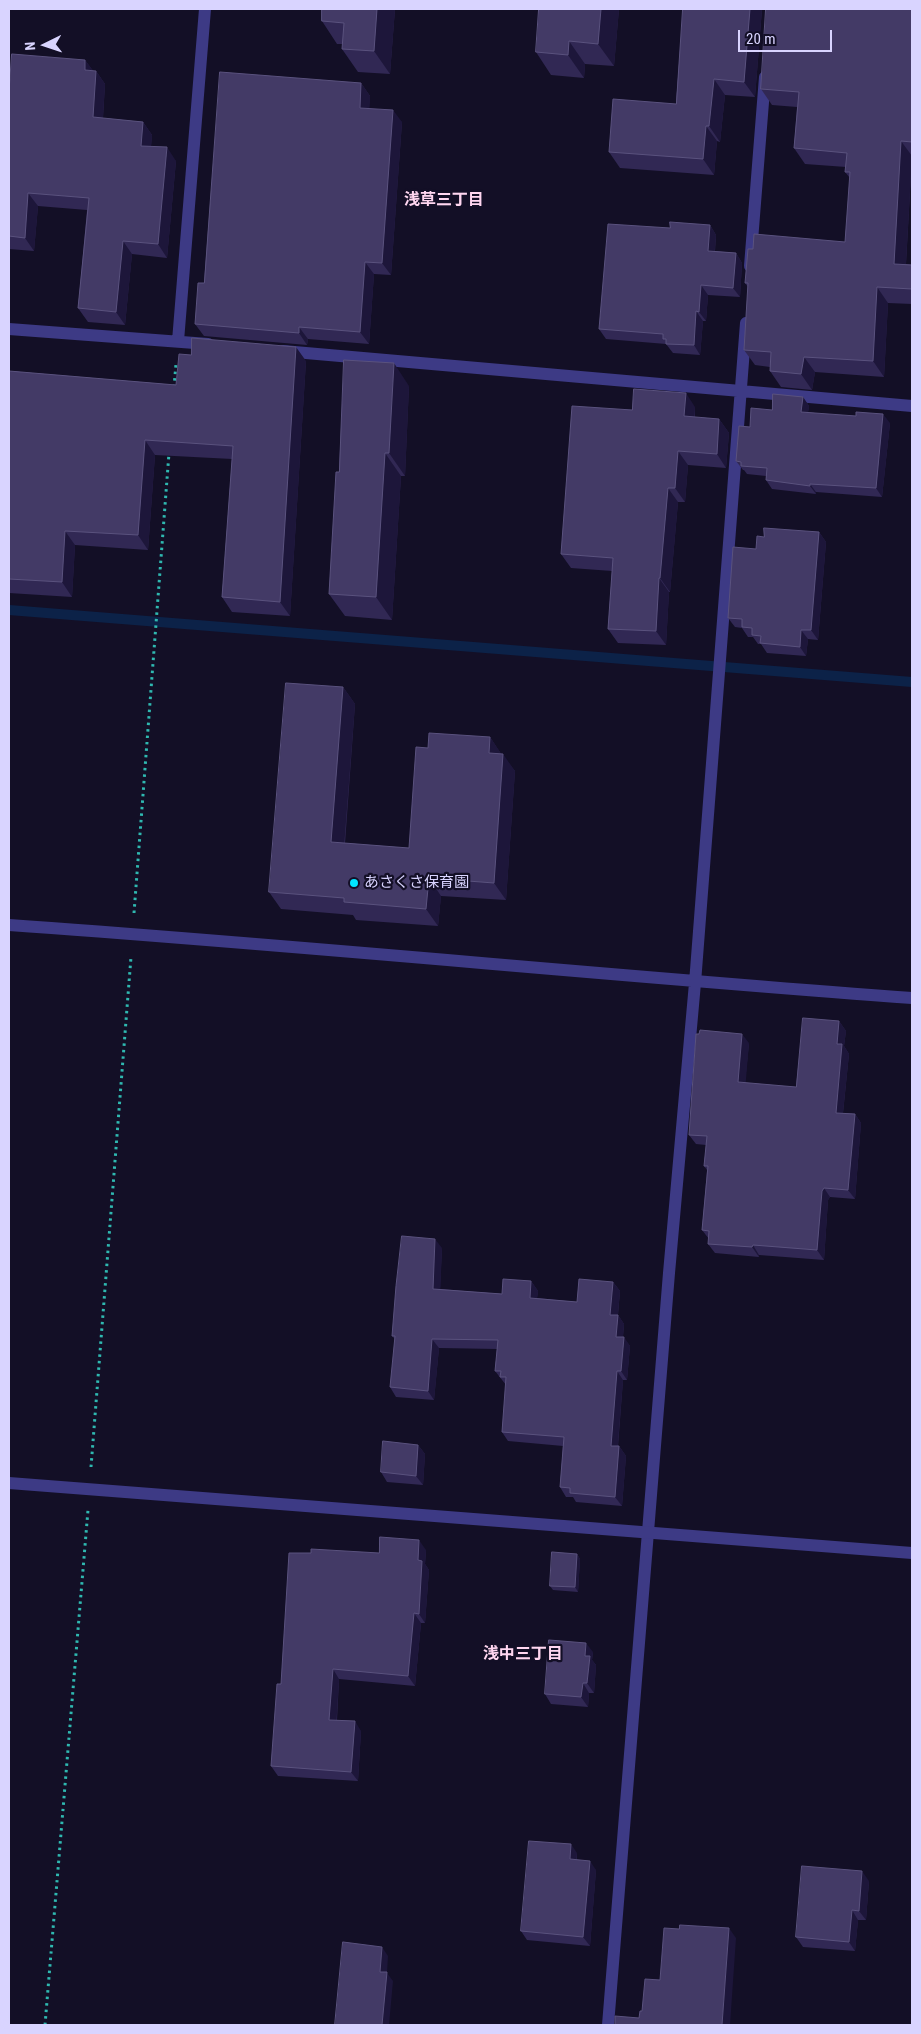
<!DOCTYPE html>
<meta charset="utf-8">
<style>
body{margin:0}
#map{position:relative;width:921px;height:2034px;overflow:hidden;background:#130f26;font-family:"Roboto Condensed",sans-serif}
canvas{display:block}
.frame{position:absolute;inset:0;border:10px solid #d9d4ff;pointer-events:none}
.north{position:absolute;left:20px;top:20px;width:50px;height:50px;-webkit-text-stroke:4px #130f26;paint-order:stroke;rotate:266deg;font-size:14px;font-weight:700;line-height:20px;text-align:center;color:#d9d4ff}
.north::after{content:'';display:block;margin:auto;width:18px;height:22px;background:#d9d4ff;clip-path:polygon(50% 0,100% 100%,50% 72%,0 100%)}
.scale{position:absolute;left:738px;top:30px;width:94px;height:22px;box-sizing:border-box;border:2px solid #d9d4ff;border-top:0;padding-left:6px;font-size:15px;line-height:18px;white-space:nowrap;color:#d9d4ff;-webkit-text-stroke:4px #130f26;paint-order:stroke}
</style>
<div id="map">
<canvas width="921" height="2034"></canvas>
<div class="frame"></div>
<div class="north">N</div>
<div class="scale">20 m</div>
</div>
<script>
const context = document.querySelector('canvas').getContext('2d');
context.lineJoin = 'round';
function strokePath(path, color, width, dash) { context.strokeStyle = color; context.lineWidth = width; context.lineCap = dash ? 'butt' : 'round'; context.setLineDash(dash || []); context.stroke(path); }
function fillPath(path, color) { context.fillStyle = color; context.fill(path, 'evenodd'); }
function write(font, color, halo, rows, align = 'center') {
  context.font = font + ' "Roboto Condensed","Noto Sans JP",sans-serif'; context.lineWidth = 4.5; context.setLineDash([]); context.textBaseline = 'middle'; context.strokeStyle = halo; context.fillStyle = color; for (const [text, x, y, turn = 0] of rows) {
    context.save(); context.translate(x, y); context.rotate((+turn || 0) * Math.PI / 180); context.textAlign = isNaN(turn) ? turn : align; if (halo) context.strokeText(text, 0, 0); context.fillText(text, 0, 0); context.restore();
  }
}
const stream = new Path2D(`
 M9,610l903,72`);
const path = new Path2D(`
 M174,387l2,-23
 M134,913l35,-460
 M91,1467l40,-510
 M45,2025l43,-515`);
const minor = new Path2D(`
 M750,266l15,-189
 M9,329l199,15
 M178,341l27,-332
 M283,351l629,55
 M9,925c301,21 602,51 903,73
 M608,2025l61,-752 26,-290 51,-660`);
const tertiary = new Path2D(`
 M9,1483l903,70`);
const wall = new Path2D(`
 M322,9h73l-5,65 -32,-2 -16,-23 1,-5h-6l-15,-23z
 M619,9l-5,57 -29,-2 -1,14 -33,-3 -15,-23z
 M683,9h79l-7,88 -30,-2 -5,47 -3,-1 -3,34 -94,-7 -11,-16 67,-48z
 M912,9v147l-6,108 6,1v39l-24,-1 -4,74 -69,-5 -3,18 -31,-3 -11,-16v-4l-15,-2 -11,-15 4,-63 -3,-4 8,-34 92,-7 5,-64 -5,-6 1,-5 -41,-3 -11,-16 3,-41 -25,-2 -11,-16z
 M85,60l8,11h3l9,13 -2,34 40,4 9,13 -1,11 25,15 -9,97 -35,-4 -7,71 -37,-3 -10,-14 9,-98 -49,-4 -4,45 -25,-2v-157z
 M361,83l9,13 -1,12 33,14 -11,153 -17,-1 -5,70 -61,-5 -1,6 -103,-9 -9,-12 9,-41z
 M710,225l6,10 -1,16 21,2 6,10 -2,34 -32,-2 -2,26h-3l-3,34 -27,-2 -7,-9 -60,-5 -7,-10 71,-101z
 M306,361l-16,255 -58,-4 -10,-15 10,-138 -77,-4 -7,95 -73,-5 -3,52 -63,-4v-222l167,14z
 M409,386l-4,90h-4l-9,144 -47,-4 -16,-22 10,-122z
 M803,397l6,9 -1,6 82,11 -8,74 -66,-5v2l-44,-5 -6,-9v-4l-19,-2 -3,-4h-1l-7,-9 36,-51z
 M695,407v10l24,2 10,14 -3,35 -38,-3 -3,37h-7l-8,90h-1l-3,53 -48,-2 -10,-14 4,-58 -41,-3 -10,-14 71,-144z
 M819,532l7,10 -8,98 -10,-1 -2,17 -39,-3 -6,-9h-3l-5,-7h-5l-6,-9 -7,-1 -7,-9 28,-69 8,-12z
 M343,687l12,17 -10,139 64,5 19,-100 62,-11 11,17 14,17 -9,129 -65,-4 -3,30 -82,-6 -3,-5 -72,-6 -12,-17z
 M839,1021l7,10 -2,15 5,8 -6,59 12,1 6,9 -6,76 -25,-2 -2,3 -4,60 -65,-5v2l-44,-4 -7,-9 1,-5 -7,-9 5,-60 -3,-4 2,-21 -10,-1 -7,-9 60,-92 -4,40 51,4z
 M442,1248l-2,41 62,5 29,-13 7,10 -1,7 40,4 36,-20 7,9 -2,24 6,9 -1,13 7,9 -3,34h-4l-5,66h1l7,10 -4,50 -46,-4 -3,-5h-7l-6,-10 3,-41 -55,-5 -6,-9 4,-47 -11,-14 2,-22 -58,-1 -5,52 -38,-3 -6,-10 5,-48 -3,-3z
 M418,1445l7,9 -2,31 -36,-3 -6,-10z
 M426,1550l-1,14 4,6 -4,53h-4l-6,63 -76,-7 -2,41 24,11 -3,50 -80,-5 -7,-10 10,-82 30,-131h68z
 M577,1554l3,5 -2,33 -25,-2 -3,-4z
 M593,1652l-1,8 4,5 -2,28h-5l-1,14 -37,-3 -6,-10z
 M577,1853v7l19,10 -6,76 -63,-6 -6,-9z
 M869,1881l-3,39h-8l-3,31 -52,-4 -7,-10z`);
const shadedWall = new Path2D(`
 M377,9h18l-5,65 -16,-23z
 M601,9h18l-5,57 -16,-22z
 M750,9h12l-7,88 -11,-15z
 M569,41l16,23 -1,14 -16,-23z
 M85,60l10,13 -10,-3z
 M96,71l9,13 -3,47 -9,-14z
 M714,79l11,16 -5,47 -11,-16z
 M361,83l9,13 -1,24 -9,-12z
 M393,110l9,12 -11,153 -9,-12z
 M143,122l9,13 -2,24 -9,-13z
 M706,126l11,15 -3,34 -11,-16z
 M901,141l11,15 -7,124 -11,-16z
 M167,147l9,14 -9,97 -9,-14z
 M28,193l10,13 -4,45 -9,-13z
 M710,225l6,10 -2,25 -6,-9z
 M123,241l9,13 -7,71 -9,-13z
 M736,253l6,10 -2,34 -7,-9z
 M365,262l9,12 -5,70 -9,-12z
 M701,285l7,10 -2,26 -7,-9z
 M877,287l11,16 -4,74 -11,-16z
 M696,311l7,10 -3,34 -6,-10z
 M299,327l9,12 -1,6 -8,-12z
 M296,347l10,14 -16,255 -10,-14z
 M804,357l11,15 -3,18 -11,-16z
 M394,363l15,23 -4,90 -16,-23z
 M686,393l9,14 -1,23 -10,-14z
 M803,397l6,9 -2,15 -6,-9z
 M883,414l7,9 -8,74 -6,-9z
 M719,419l10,14 -3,35 -9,-14z
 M145,440l10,15 -7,95 -10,-15z
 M678,451l10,14 -3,37 -10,-14z
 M385,453l16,23 -9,144 -16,-23z
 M810,484l6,8v2l-6,-8z
 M668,488l10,14 -8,90 -10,-14z
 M65,531l10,14 -3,52 -10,-15z
 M819,532l7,10 -8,98 -7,-10z
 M659,578l10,14 -3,53 -10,-14z
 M801,630l7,9 -2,17 -6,-9z
 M343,687l12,17 -12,156 -12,-18z
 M490,737l12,18 -13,-2z
 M503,754l12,17 -9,129 -12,-17z
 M429,878l12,18 -3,30 -12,-17z
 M839,1021l7,10 -2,15 5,8 -7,68 -6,-9 1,-69z
 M742,1034l7,9 -4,48 -7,-9z
 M855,1114l6,9 -6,76 -7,-9z
 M824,1188l6,9 -2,3 -4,60 -7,-10 5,-59z
 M435,1239l7,9 -2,50 -7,-9z
 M753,1245l6,10v2l-7,-10z
 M531,1281l7,10 -2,16 -6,-9z
 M613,1282l7,9 -3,33 -7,-9z
 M618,1315l6,9 -2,22 -6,-9z
 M624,1337l6,9 -3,34 -6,-9z
 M432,1339l7,9 -5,52 -6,-9z
 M617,1371l6,9 -6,75 -6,-9z
 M418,1445l7,9 -2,31 -7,-9z
 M619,1446l7,10 -4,50 -7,-9z
 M419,1540l7,10 -1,14 4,6 -4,53 -6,-9 -1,-54z
 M577,1554l3,5 -2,33 -3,-5z
 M414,1613l7,10 -6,63 -7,-10z
 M586,1643l7,9 -1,8 4,5 -2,28 -7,-10 -2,-27z
 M333,1669l6,10 -3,50 -7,-9z
 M583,1683l6,10 -1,14 -7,-10z
 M355,1721l6,10 -3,50 -7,-9z
 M571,1844l6,9 -1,15 -6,-9z
 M590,1861l6,9 -6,76 -7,-9z
 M862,1871l7,10 -3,39 -7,-9z
 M852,1910l6,10 -3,31 -6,-9z
 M729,1928l7,10 -6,87h-8z
 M382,1947l6,9 -1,17 6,8 -4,44h-7l-2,-53z`);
const building = new Path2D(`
 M322,9h55l-3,42 -32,-2 2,-26 -22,-2z
 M539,9h62l-3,35 -29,-3 -1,14 -32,-3z
 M683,9h67l-6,73 -30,-3 -5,47h-3l-3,33 -94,-7 4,-53 63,5z
 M766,9h146v133l-11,-1 -7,123 18,1v24l-35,-2 -4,74 -69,-4 -3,17 -31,-3 1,-19 -27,-2 4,-67h-3l3,-34h5l1,-15 91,8 5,-70h-5l2,-19 -53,-5 5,-56 -38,-3z
 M12,54l73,6v10l11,1 -3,46 50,5 -2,24 26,1 -9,97 -35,-3 -7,71 -38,-4 11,-110 -61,-5 -3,45 -16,-2v-144z
 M220,72l141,11 -1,25 33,2 -11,153 -17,-1 -5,70 -61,-5v6l-104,-9 3,-41h6z
 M670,222l40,3 -2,26 28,2 -3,35 -32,-3 -2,27 -3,-1 -2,34 -28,-1v-5h-3v-5l-64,-5 9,-105 62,4z
 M192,338l104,9 -16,255 -58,-5 11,-151 -88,-6 -7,95 -73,-4 -3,51 -53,-3v-208l167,14 3,-31 12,1z
 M344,360l50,3 -5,90h-4l-9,144 -47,-3 7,-122h3z
 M634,389l52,4 -2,23 35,3 -2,35 -39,-3 -3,37h-7l-8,90h-1l-3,53 -48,-2 5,-71 -52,-4 11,-148 60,4z
 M773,394l30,3 -2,15 55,4v-4l27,2 -7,74 -66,-4v2l-44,-6 1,-12 -26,-2v-4l-5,-1 3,-35 11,1 1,-19 21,2z
 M764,528l55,4 -8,98h-10l-1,17 -40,-4 1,-7 -9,-1v-7l-10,-1v-8l-14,-1 5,-71 23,2 1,-13 7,1z
 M286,683l57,4 -12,155 78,6 7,-101 12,1 1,-15 61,4 -1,16 14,1 -9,129 -65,-5 -3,31 -82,-7v-4l-75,-6z
 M803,1018l36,3 -2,23h5l-6,69 19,1 -7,76 -24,-2 -2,3 -5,59 -64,-5 -1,2 -44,-3 1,-13 -7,-1 6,-64h-4l3,-30 -18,-1 7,-101h3l1,-4 42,4 -4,48 58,5z
 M402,1236l33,3 -2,50 69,5 1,-15 28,2 -1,17 47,4 2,-23 34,3 -3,33h8l-2,22h8l-3,34h-4l-6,75h8l-4,51 -45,-4v-5l-10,-1 4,-50 -62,-5 4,-55h-6l1,-6h-6l3,-31 -66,-1 -4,52 -38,-4 5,-51h-3l4,-50z
 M383,1441l35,4 -2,31 -35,-4z
 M380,1537l39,3 -1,20 4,1 -3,53 -5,-1 -6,63 -75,-7 -4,51 26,1 -4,51 -80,-6 6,-82h4l8,-131h22v-4l68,4z
 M552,1552l25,2 -2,33 -25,-1z
 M549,1640l37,3 -1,13h5l-3,27h-4l-2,14 -36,-3z
 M529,1841l42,3 -1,15 20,2 -7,76 -62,-6z
 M802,1866l60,5 -3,40 -7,-1 -3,32 -53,-5z
 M680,1925l49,3 -7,97h-107v-9l24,2 1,-7h2l3,-32 15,1 4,-52 15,1z
 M343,1942l39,5 -2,25h7l-5,53h-47z`);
const markers = [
 [354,883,5,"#00e5ff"]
];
const poiNames = [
 ["あさくさ保育園",364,883]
];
const neighbourhoodNames = [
 ["浅草三丁目",444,201],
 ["浅中三丁目",523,1655]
];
strokePath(stream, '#0c2248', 10);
strokePath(path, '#2fb8b0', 3, [2.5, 4]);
strokePath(minor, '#3d3a85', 12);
strokePath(tertiary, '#3d3a85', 12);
fillPath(wall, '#312854');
fillPath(shadedWall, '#1d163a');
fillPath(building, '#433a66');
strokePath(building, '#5a527e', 1);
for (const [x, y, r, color] of markers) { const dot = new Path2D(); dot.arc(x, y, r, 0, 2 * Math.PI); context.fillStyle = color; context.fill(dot); strokePath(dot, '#130f26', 2); }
write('15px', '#d9d4ff', '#130f26', poiNames, 'left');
write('bold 16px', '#ffd6f0', '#130f26', neighbourhoodNames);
</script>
